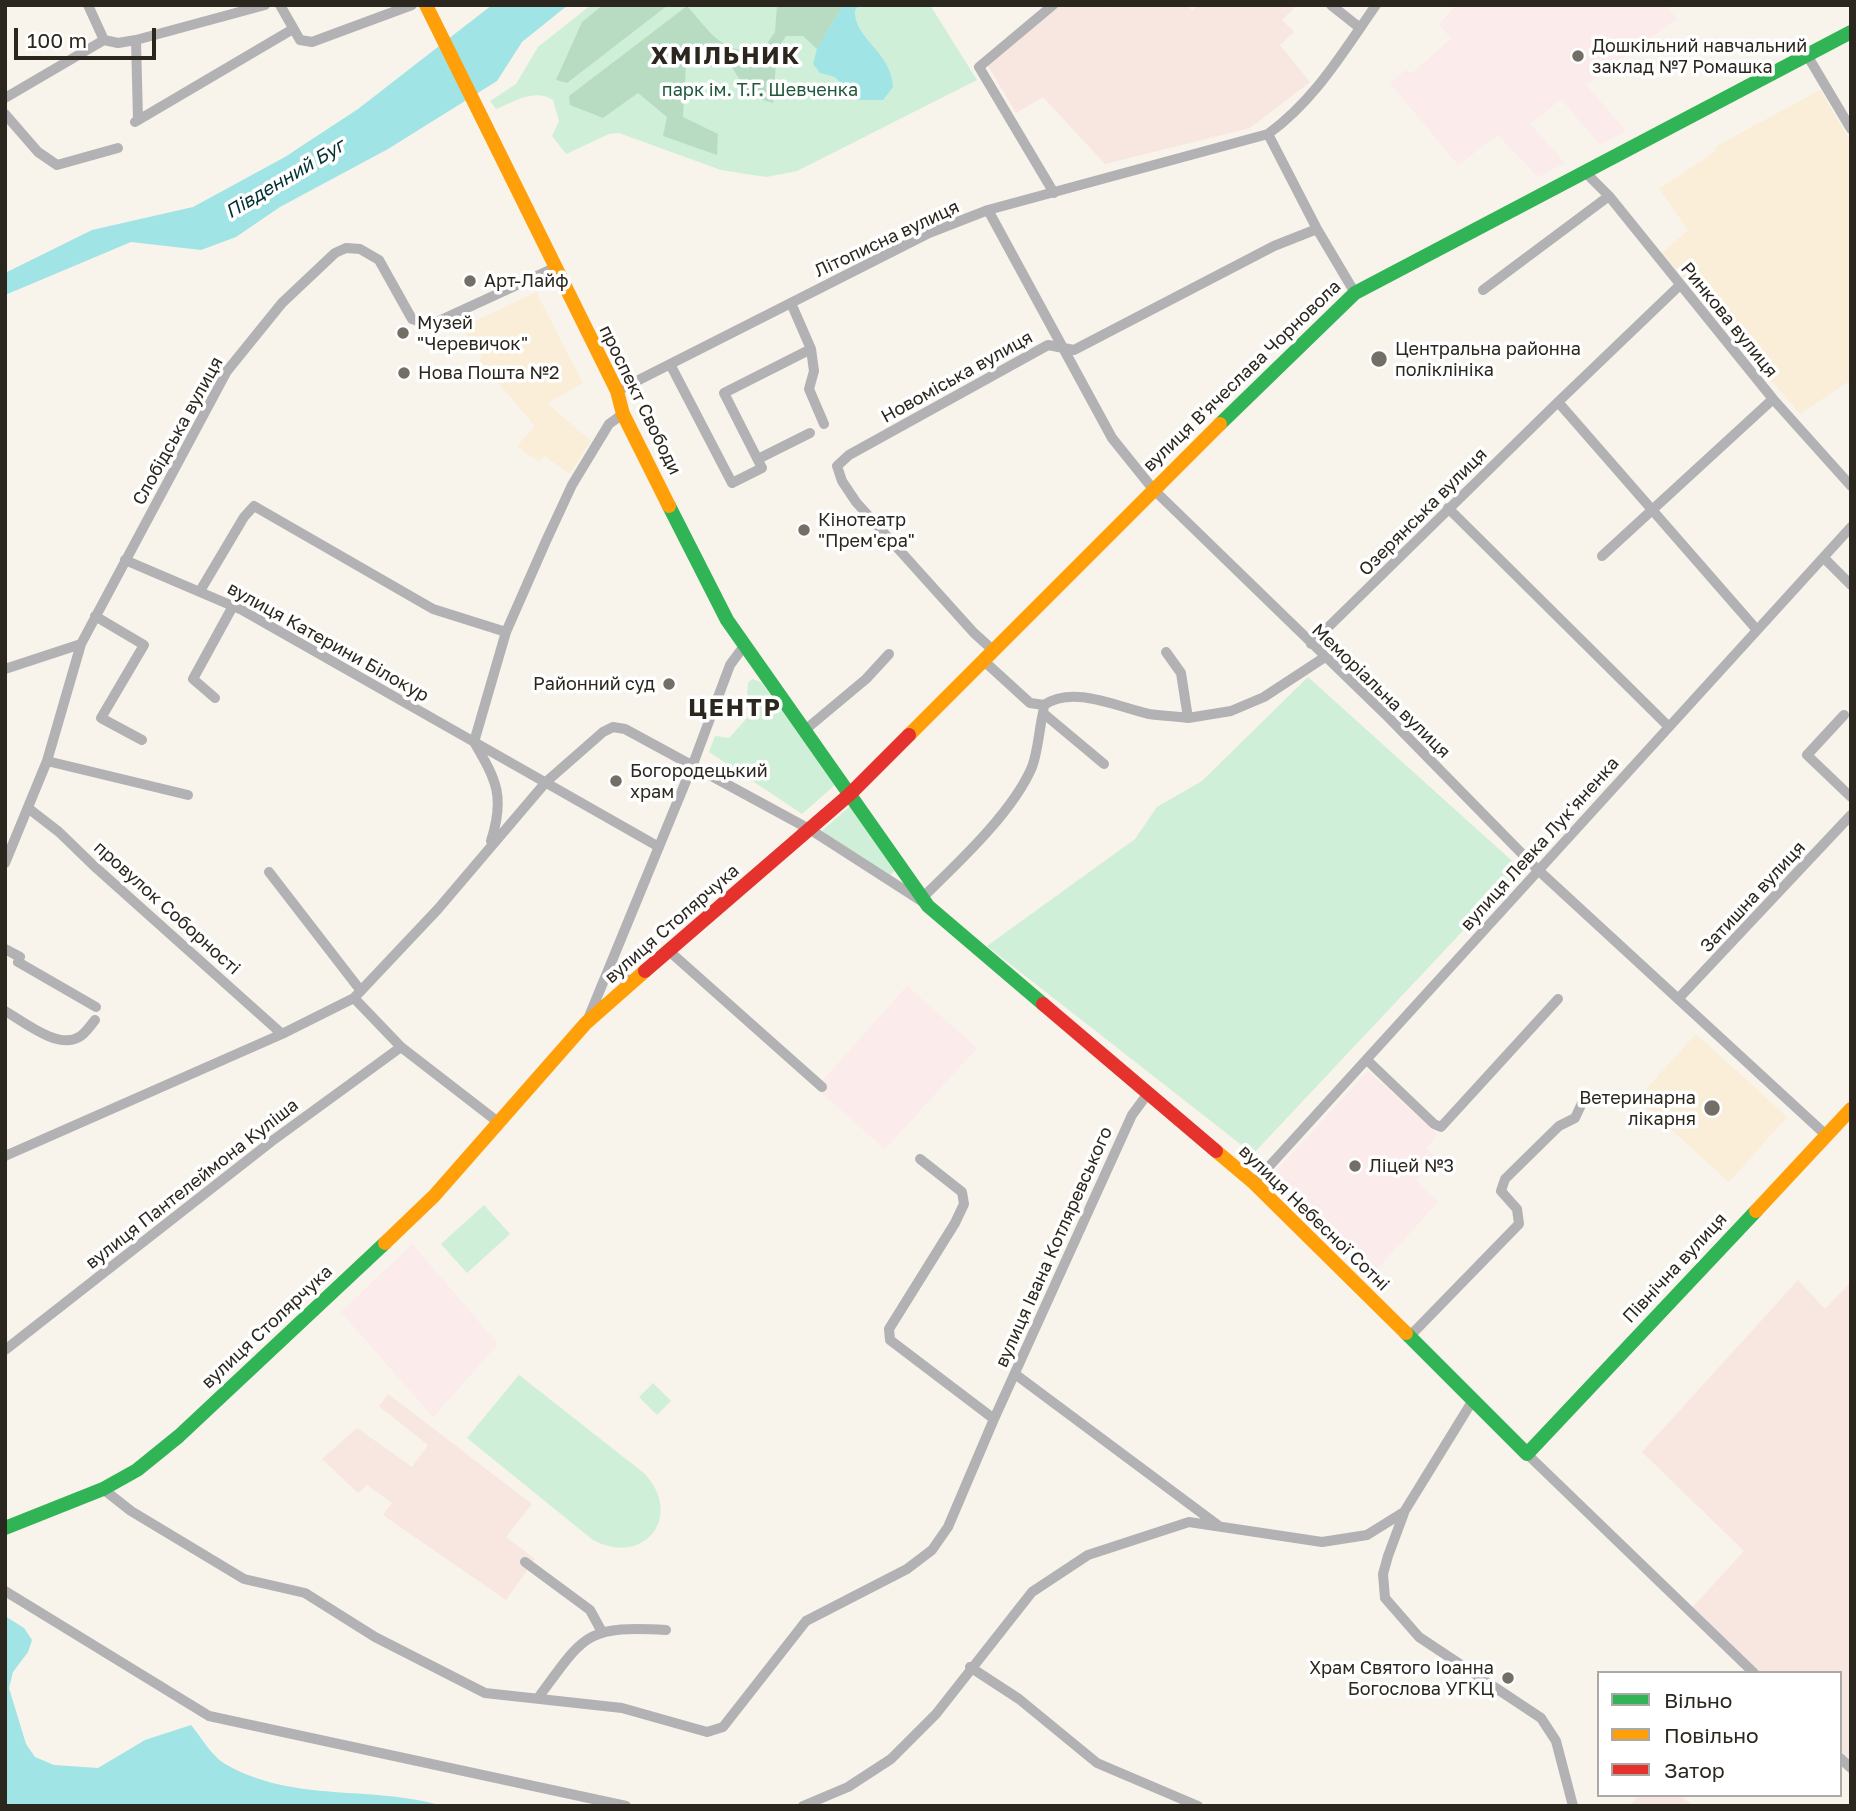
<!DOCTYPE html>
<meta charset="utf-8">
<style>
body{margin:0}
#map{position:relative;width:1856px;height:1811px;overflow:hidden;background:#f8f3eb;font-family:"Golos Text",sans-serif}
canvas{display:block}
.frame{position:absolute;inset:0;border:7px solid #2c271e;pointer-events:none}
.legend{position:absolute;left:1597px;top:1671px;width:245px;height:126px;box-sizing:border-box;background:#fff;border:2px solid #aba9a5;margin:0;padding:9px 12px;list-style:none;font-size:21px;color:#2c271e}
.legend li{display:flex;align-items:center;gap:14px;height:35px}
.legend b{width:35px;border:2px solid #aba9a5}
.scale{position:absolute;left:14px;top:28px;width:142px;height:32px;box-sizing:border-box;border:4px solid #2c271e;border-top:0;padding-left:9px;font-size:21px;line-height:24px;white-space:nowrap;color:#2c271e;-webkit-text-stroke:5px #fff;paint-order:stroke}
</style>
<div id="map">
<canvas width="1856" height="1811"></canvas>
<div class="frame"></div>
<ul class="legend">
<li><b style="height:9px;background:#30b455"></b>Вільно</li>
<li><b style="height:9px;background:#ff9f0a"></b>Повільно</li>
<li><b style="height:9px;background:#e5322d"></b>Затор</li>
</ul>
<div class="scale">100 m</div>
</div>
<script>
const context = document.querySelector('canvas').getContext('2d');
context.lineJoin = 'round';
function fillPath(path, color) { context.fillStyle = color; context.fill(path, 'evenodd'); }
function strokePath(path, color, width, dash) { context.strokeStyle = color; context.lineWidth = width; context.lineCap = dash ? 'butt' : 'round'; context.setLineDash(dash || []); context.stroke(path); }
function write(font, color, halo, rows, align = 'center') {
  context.font = font + ' "Golos Text",sans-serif'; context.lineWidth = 7; context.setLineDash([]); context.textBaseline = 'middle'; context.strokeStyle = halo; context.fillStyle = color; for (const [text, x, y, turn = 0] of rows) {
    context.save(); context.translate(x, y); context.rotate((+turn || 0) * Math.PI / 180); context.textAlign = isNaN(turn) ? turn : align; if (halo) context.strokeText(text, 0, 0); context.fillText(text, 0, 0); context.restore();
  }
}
const built = new Path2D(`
 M1820,90l31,52v238l-51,34 -138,-161 26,-23 -29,-41 57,-38 -1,-4z
 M536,292l47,91 -36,20 44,38 -21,33 -26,-18 -5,6 -22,-16 18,-20 -56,-66 3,-3 -21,-29z
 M1696,1034l91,83 -58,65 -92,-83z`);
const industrial = new Path2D(`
 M1060,5h43l3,3 3,-3h78l5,5 6,-5h99l-15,15 12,12 -14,13 30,37 -60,46 -145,36 -62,-67 -27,16 -29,-49z
 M1798,1280l27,29 26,-27v486l-11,-10v-85h-86l-64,-63 54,-59 -102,-99z
 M388,1394l144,110 -26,33 29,22 -29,41 -123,-85 9,-12 -25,-18 -9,8 -36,-34 35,-31 55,39 16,-22 -49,-39z
 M1639,1795h40l15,11h-64z`);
const education = new Path2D(`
 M1457,5h209l11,14 -91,66 40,46 -26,14 -39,-46 -31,25 35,39 -27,14 -40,-42 -40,30 -68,-82 16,-13 5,4 40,-35 -12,-15z
 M907,986l70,62 -92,101 -69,-61z
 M1368,1071l69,63 -11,15 11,9 -21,23 22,21 -61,67 -104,-95z
 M412,1244l86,100 -65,73 -92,-105z`);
const green = new Path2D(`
 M591,5h339l47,75 -180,91 -31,6 -45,-7 -102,-37 -10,1 -43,20 -14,-18 7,-15 -6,-21c-19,-12 -39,2 -57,9l-6,-8 26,-17 22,-37z
 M1308,677l213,192 -268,285 -266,-208 148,-107 22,-32 45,-26z
 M752,679l9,3 74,103 -33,29 -93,-62 6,-16 14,2 28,-31 -10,-12 1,-12z
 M850,806l46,64 -7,6 -67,-45z
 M484,1205l26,29 -43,39 -26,-29z
 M519,1375l126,99c39,43 -1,93 -52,66l-126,-102z
 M653,1383l18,18 -14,14 -18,-18z`);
const forest = new Path2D(`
 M603,5h65l-101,78 -11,-3 26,-58z
 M777,5h66l-26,44 -14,-13h-17l-9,14 -4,53 -23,-7 -19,-30h-45l-3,51 35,17 -1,21 -54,-19 4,-19 -29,-24 -35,25 -33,-13 -1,-9 118,-90c24,27 34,47 74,46l14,-20z`);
const water = new Path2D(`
 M492,5h76l-46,37 -25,39 -109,68 -108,58 -44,30 -35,13 -70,-8 -126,53v-22l87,-43 101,-23 92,-50 73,-48z
 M843,5h17l-5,5c-2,29 36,40 38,77l-10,13h-26l-22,-23 -15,-4 -7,-9 4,-15z
 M5,1616l19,12 8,12 -4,12 -15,20 -4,16 17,56 9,13 19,8 44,3 47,-28 46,-15c10,12 22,33 36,40 67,38 145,20 216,41h-438z`);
const street = new Path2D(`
 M88,5l16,35
 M280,5l20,35 12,2 100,-37
 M1053,5l-74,62 75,126
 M1331,5l29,23
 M136,40l2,80
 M1807,55l44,74
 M5,98l99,-58 14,3 18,-3 129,-35
 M5,114l33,38 19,13 61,-17
 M135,122l158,-93
 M1268,134l49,95 38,64
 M1585,172l24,24 164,203 78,87
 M988,210l124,228 41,51 235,228 149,152 289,266
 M1680,285l-122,117 199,228
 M1483,290l126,-94
 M791,303l20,46 3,22 -5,18 15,35
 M670,364l62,119 30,-15 -38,-75 87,-44
 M617,391l312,-158 59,-23 280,-76c47,-34 75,-82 108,-129
 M758,459l52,-26
 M1448,508l220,218
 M1602,556l171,-157
 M1825,559l26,26
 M125,560l117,50 417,237
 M200,591l44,-74 10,-11 179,103 73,23
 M95,616l49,29 -43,73 41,22
 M1311,644l247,-242
 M994,651l-20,-18 -118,-131 -14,-21 -5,-15 12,-11 199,-110 26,5 200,-104 43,-17
 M1166,652l15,21 7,45 43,-7 33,-14 61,-40
 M984,661l46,42 14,2
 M5,669l76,-25
 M215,698l-22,-19 40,-73
 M1844,715l-37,40 44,42
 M805,730l61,-51 23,-25
 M47,761l141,34
 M1104,764l-61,-51 1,-8c30,-20 73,2 105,9 13,2 26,2 39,4
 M28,808l31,24 34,33 189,169
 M491,841c14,-44 6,-60 -17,-99l32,-110 40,-91 26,-56 37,-61 14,-10
 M5,863l42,-102 34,-117 146,-273 55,-68 53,-50 11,-5 14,1 19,11 33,59 18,6 124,-57
 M269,872l92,119
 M923,897c35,-34 90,-85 109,-130 6,-16 7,-37 11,-54
 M5,949l15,8 -2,5 78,45
 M669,951l153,136
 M613,964l11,15 11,2
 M354,998l47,49 97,75
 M1678,999l173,-184
 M5,1011c18,10 53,39 74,26 6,-3 11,-11 16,-17
 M588,1019l105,-255 37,-99 14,-19
 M1368,1061l66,63 7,3 117,-128
 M5,1156l277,-122 72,-36 84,-89 108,-127 57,-50 10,-5 12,2 186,101 112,72
 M920,1159l42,33 2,12 -9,19 -66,106 1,11 104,79 138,-304 17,-23
 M1254,1183l597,-656
 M1409,1337l110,-113 -2,-15 -16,-18 4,-12 54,-53 16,-8 7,-15
 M5,1350l267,-209 129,-94
 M1015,1374l204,152
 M1527,1454l227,219
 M103,1489l28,22 113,68 61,14 70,44 110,56 137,15 85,24 16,-5 83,-106 101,-52 25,-19 16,-23 46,-108
 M1404,1513l-16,43 -5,18 2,24 34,39 122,81 15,23 17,65
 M525,1562l65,48 12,22
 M5,1591l204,125 417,90
 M970,1667l49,32 78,64 101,43
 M538,1698c46,-62 46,-73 128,-68
 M1840,1758l11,10
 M803,1806l45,-19 43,-28 45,-45 96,-122 56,-37 101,-33 133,20 45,-7 37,-23 69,-112`);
const fast = new Path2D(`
 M1220,424l135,-131 496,-261
 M669,506l58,114 201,286 115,98
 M1406,1333l121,121 229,-243
 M5,1528l98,-39 34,-19 42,-34 206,-193`);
const slow = new Path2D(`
 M426,5l191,386 6,23 46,92
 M909,735l311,-311
 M1216,1151l38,32 152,150
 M1756,1211l95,-102
 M385,1243l49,-47 152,-173 59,-52`);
const jam = new Path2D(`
 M645,971l205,-177 59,-59
 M1043,1004l173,147`);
const markers = [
 [1578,56,7,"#736e66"],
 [470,281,7,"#736e66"],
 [403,333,7,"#736e66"],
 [1379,359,9,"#736e66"],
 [404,373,7,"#736e66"],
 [804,530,7,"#736e66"],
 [669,684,7,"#736e66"],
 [616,781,7,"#736e66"],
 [1712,1108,9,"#736e66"],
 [1355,1166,7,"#736e66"],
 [1508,1678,7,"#736e66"]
];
const poiNames = [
 ["Дошкільний навчальний",1592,46],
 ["заклад №7 Ромашка",1592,67],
 ["Арт-Лайф",484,281],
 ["Музей",417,323],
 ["\"Черевичок\"",417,344],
 ["Центральна районна",1395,349],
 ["поліклініка",1395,370],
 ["Нова Пошта №2",418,373],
 ["Кінотеатр",818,520],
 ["\"Прем'єра\"",818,541],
 ["Районний суд",655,684,"right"],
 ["Богородецький",630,771],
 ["храм",630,792],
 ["Ветеринарна",1696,1098,"right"],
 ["лікарня",1696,1119,"right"],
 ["Ліцей №3",1369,1166],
 ["Храм Святого Іоанна",1494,1668,"right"],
 ["Богослова УГКЦ",1494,1689,"right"]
];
const parkNames = [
 ["парк ім. Т.Г. Шевченка",760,90]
];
const streetNames = [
 ["Літописна вулиця",887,239,-25],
 ["Ринкова вулиця",1729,320,51],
 ["вулиця В'ячеслава Чорновола",1242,376,-44],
 ["Новоміська вулиця",957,377,-29],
 ["проспект Свободи",640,400,64],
 ["Слобідська вулиця",178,431,-61],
 ["Озерянська вулиця",1423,512,-45],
 ["вулиця Катерини Білокур",328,642,29],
 ["Меморіальна вулиця",1381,691,44],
 ["вулиця Левка Лук'яненка",1540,844,-48],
 ["Затишна вулиця",1753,897,-47],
 ["провулок Соборності",167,908,42],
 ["вулиця Столярчука",672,924,-41],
 ["вулиця Пантелеймона Куліша",192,1184,-38],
 ["вулиця Небесної Сотні",1314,1218,44],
 ["вулиця Івана Котляревського",1054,1247,-66],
 ["Північна вулиця",1675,1268,-47],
 ["вулиця Столярчука",267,1327,-43]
];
const waterNames = [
 ["Південний Буг",285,179,-31]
];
const districtNames = [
 ["ХМІЛЬНИК",726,56],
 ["ЦЕНТР",735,708]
];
fillPath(built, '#faeed9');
fillPath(industrial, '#f8e7e1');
fillPath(education, '#fbebeb');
fillPath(green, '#d0efd8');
fillPath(forest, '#b8dcc2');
fillPath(water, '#a0e4e5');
strokePath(street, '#b2b2b4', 10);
strokePath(fast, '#30b455', 14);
strokePath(slow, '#ff9f0a', 14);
strokePath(jam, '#e5322d', 14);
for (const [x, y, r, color] of markers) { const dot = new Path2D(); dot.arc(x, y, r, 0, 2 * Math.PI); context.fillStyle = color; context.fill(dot); strokePath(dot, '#fff', 2.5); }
write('18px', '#2c271e', '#fff', poiNames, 'left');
write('18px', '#21573b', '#fff', parkNames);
write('18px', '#2c271e', '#fff', streetNames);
write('italic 19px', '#003133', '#fff', waterNames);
context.letterSpacing = '2px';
write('bold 24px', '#2c271e', '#fff', districtNames);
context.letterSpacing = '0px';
</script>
